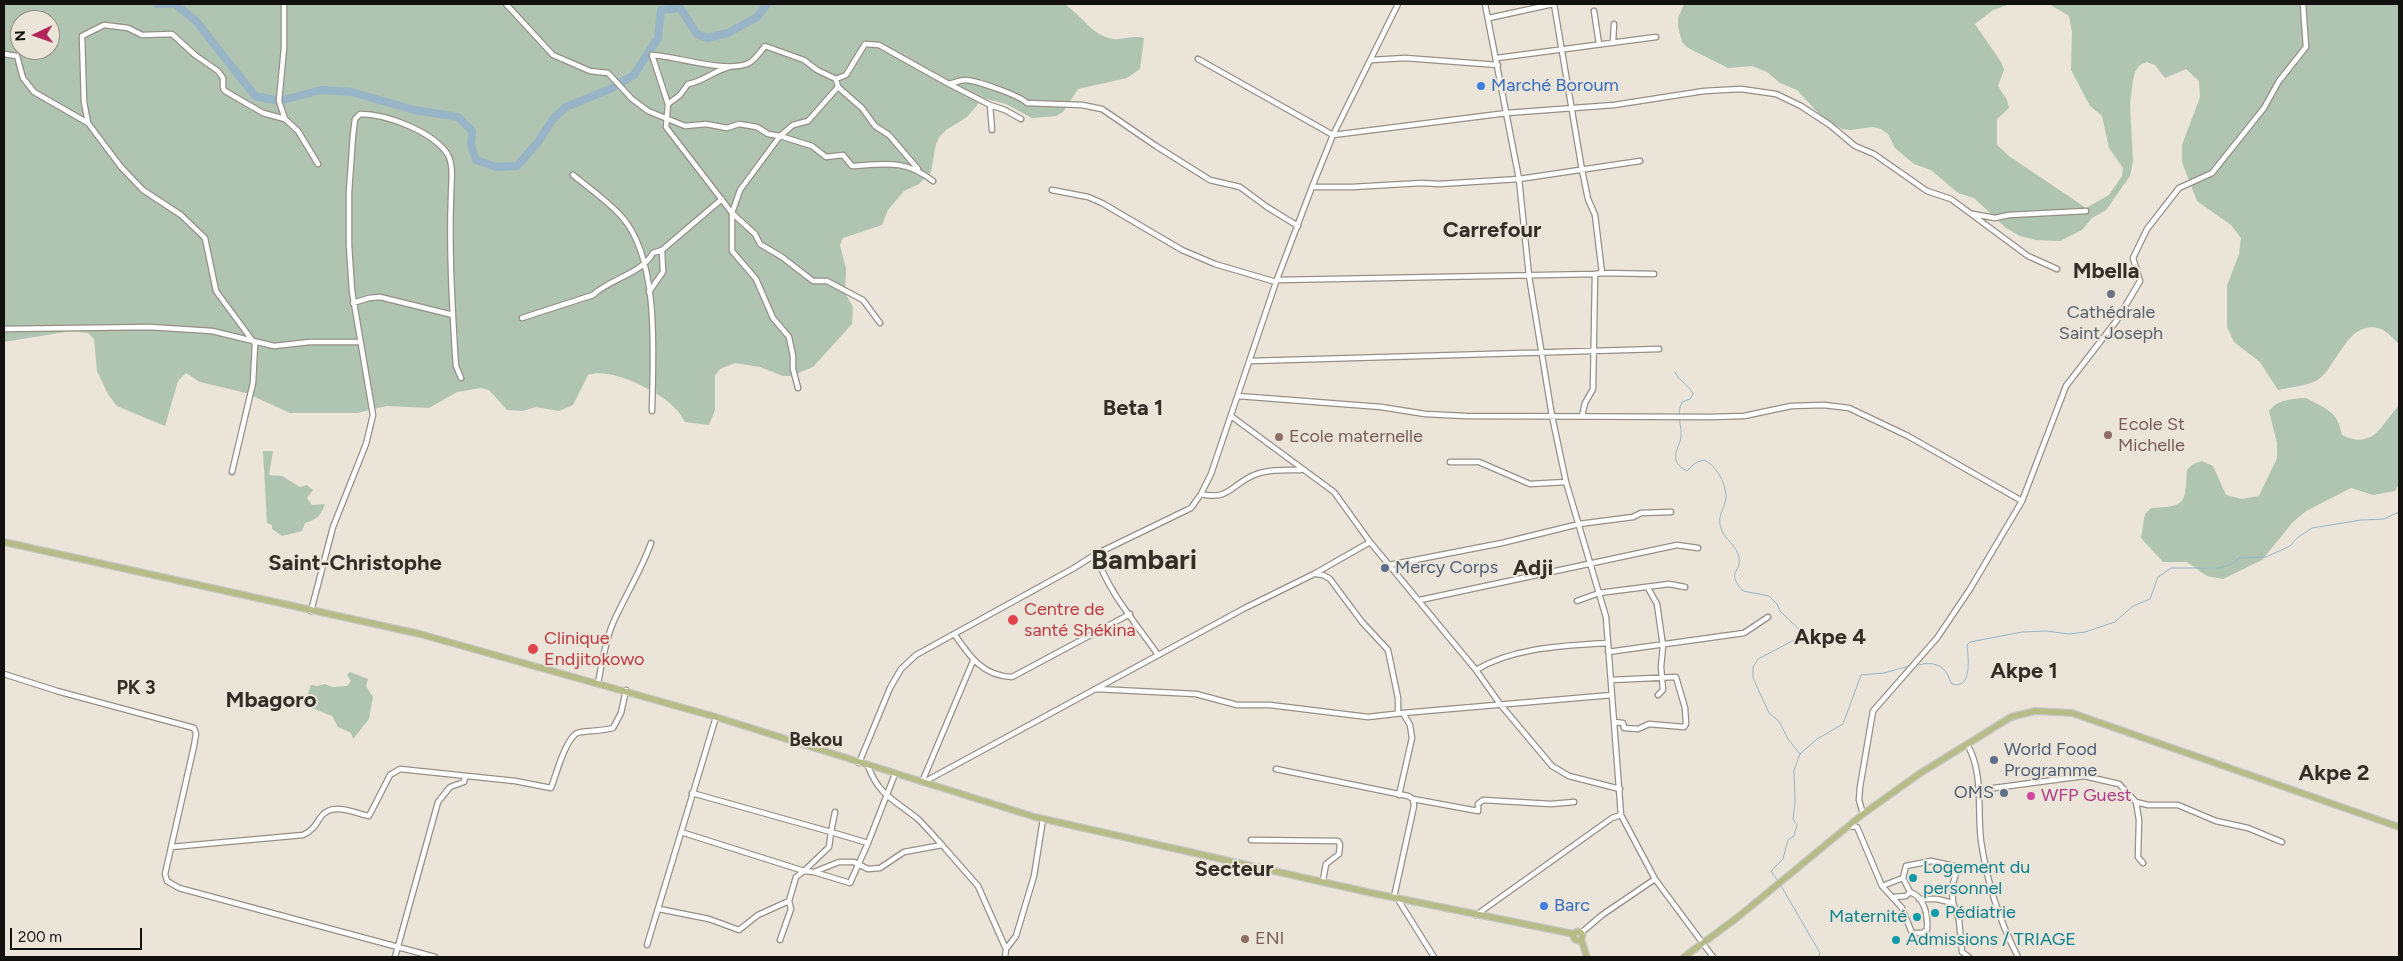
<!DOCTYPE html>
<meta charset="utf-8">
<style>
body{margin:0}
#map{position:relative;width:2403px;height:961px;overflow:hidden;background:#ebe4d9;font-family:Figtree,sans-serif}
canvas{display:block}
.frame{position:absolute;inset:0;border:5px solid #13110d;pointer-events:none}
.north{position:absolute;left:10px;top:10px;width:50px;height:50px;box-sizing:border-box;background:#ebe4d9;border:1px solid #959087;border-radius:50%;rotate:267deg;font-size:14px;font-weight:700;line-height:20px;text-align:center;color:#13110d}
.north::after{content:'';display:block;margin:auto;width:18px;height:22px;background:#b42559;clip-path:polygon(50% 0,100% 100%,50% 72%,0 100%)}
.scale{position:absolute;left:10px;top:928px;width:132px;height:22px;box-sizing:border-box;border:2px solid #13110d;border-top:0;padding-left:6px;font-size:15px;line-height:18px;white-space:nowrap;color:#13110d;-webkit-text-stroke:4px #ebe4d9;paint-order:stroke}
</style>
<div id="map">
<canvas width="2403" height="961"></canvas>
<div class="frame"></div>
<div class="north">N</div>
<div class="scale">200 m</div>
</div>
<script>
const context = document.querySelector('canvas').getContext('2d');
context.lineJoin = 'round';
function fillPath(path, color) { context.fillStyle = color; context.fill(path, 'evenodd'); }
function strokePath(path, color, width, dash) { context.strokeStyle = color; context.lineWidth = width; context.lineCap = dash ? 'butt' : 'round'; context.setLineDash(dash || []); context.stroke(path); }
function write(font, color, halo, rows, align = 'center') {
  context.font = font + ' Figtree,sans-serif'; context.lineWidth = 4; context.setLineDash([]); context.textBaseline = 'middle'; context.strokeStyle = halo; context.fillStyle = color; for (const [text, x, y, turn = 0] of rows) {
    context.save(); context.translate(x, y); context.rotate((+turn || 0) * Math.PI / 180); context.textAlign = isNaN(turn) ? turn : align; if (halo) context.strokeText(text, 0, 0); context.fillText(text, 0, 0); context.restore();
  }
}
const green = new Path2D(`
 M4,4h1060c17,10 28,32 49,35 11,1 20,-4 31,-1l-4,31 -13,9 -49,11 -15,23 -7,4 -24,2 -26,-14 -23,-6 -16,19 -21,13 -6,6 -4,8 -5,28 -12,12 -15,7 -16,19 -6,15 -39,13 -3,7 6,24 -1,24 8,14 -1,17 -39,43 -22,9h-8l-23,-9 -25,-4 -15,6 -5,7v34l-6,15 -24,-3c-3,-4 -5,-9 -9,-13 -15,-17 -66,-43 -88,-34l-15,30 -14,6 -23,-4 -14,4 -15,-1 -18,-20 -8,-2 -24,4 -28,16 -42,-2 -30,7h-67l-44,-20 -46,-11 -14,-9 -8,8 -13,45 -48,-20 -9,-12 -11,-23 -3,-32 -6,-6 -17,-2 -67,11zM20,20h30v30h-30z
 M1684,4h326l-17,6 -18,14 26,38 3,8 -6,16 9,14 2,8 -12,11v26l12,11 77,52 23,-13 13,-19 1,-8 -14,-20 -7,-32 -12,-10 -19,-36 1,-38 -3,-16 -20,-12h350v340c-5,-4 -12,-13 -18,-15 -33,-11 -43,36 -62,50 -10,7 -29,8 -41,11l-18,-28 -26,-20 -7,-15v-41l12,-32 2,-16 -10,-13 -34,-24 -15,-39v-17l18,-48 -1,-16 -13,-12 -21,9 -10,-13 -8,-3 -7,3 -5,7 -2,8 -3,24 3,57 -3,15 -24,34 -14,8 -10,12 -22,11 -24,-1 -16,-4 -14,-8 -32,-30 -16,-5 -27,-23 -17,-6 -19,-16 -7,-14 -7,-5 -8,-2 -23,3 -8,-1 -21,-13 -24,-26 -17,-7 -13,-11 -15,-6 -24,2 -40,-20 -6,-6 -4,-15v-9z
 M2306,398c21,12 31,12 36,37 33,16 39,-12 57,-29v78l-4,7 -22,4 -22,-7 -45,23 -13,11 -31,38 -39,19 -16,-3 -20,-14h-24l-22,-24 4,-24 6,-6c35,-2 34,-3 36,-38l6,-6 9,-3 11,5 13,29 16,4 17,-3 18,-38v-15l-8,-32c9,-12 23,-12 37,-13z
 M263,451h10l-4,24 13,1 18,11 7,-2 6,5 -6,8 5,7 13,-1c-4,11 -8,16 -20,19l-3,8 -20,5 -10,-7v-4l-5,-2z
 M350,672l18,7 -2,7 7,11 -4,22 -16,20 -2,-6 -13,-6 -6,-11 -28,-11 7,-20 6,1 8,-2 7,3 15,-1 4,-5 -4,-6z`);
const stream = new Path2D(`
 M1675,372c4,10 14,12 18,22l-3,5 -8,3c-6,13 0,23 -1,35 -1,8 -7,14 -5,23 2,6 6,8 11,11l8,-8 9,-3c12,5 21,22 22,35 1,11 -10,20 -5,33 3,11 16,18 18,29 3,17 -14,13 4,34l26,5 8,8 3,7 22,21 -4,6 -40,21 -5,8v11l16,35 10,8 9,18 12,15 -6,16 1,32 -2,17 4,6 -3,11 -6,4 -5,19 -12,12 7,10
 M1919,665c9,-3 21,-2 27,7 3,4 3,8 6,12 21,6 16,-28 15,-39l3,-3 52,-10 24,-1 23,3 16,-2 30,-10 18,-16 17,-7 8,-22 13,-9h48l13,-4 7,-6 27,-1 24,-11 7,-8 15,-10 49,-8 23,-1 15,-7
 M1800,754l17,-15 26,-15 18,-49 23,-2 25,-7
 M1780,884l40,69 -1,4`);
const river = new Path2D(`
 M157,4h18l21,17 59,75 24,5 42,-11 31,2 62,18 44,7 14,14 -1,14 5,15 20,7 21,-1 21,-24 15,-23 13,-12 44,-18 24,-14 24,-37 3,-28 19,-2 17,26 10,4 21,-5 29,-16 10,-13`);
const minor = new Path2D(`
 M284,4v44l-5,53 6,18 13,12 20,33
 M506,4l47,51 37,16 18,2 24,26 16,12 37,15 21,-2 21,4 12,-4 18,3 11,7 12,2 32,10 14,11 17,-2 9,11c33,-2 53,-7 81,15
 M1485,4l34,175 10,97 23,140 14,66 40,135 15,198 34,64 58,78
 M1554,4l28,166 6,29 7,16 7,58 -7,1 -2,115 -8,14 -3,13
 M1594,11l5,33
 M1489,18l64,-14
 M1613,42l1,-18
 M4,54l13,2 6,22 11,14 54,31
 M1497,58l159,-21
 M1198,59l135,76 174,-22 107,-8 90,-14 37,-2 35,5 25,12 29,19 25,21 19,8 53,37 24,8 77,57 29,13
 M1371,60l34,-2 93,7
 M836,79l2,8 24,21 13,18 14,9 29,34
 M949,84l41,21 2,25
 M668,104l12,-9 8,-11c15,-2 25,-13 41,-17
 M990,105l15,5 16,9
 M573,175c16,13 35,26 49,42 38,43 31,139 30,194
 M1312,187h40l70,-4 17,1 80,-5 121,-18
 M1052,190l36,7 14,6 80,47 33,14 61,18
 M1973,214l22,4 14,-3 77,-4
 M1602,273l52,1
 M1278,280l317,-6
 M649,292l14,-20 -1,-22
 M353,303l16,-5 11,-1 73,18
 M522,318l71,-23c18,-17 47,-20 60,-42l9,-3 60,-51
 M880,323l-17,-23 -36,-19h-14l-31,-24 -22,-13 -5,-10 -23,-21 -66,-86 2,-23 -16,-49c25,1 74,19 97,8 6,-3 12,-12 16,-17l39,14 13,10 19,9 10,-4 19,-31 14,1 70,39c5,-1 11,-4 16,-4 10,0 54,15 62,23l55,2 20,4 54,37 54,34 30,7 27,20 31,19
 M4,329l145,-2 63,4 62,15 36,-4h50
 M1251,361l408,-12
 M798,388l-5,-19v-13l-4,-19 -16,-19 -17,-39 -24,-28v-38l8,-23 40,-54 13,-11 15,-4 30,-34
 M1238,396l143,11 44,7 41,2 244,1 34,-1 47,-10 33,-1 25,3 59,28 114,65
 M1231,416l103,76 36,50 106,128 24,34 52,62 17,10 51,13
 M1450,462h29l51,22 36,-2
 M232,472l21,-89 2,-39 -39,-53 -11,-53 -24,-23 -38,-25 -22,-23 -33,-44 -4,-21 -2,-66 22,-11 24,3 14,7 30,-1 23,21 23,16 5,7v10l2,3 38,22 22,6
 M1201,494c28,7 31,-10 53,-19 14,-6 32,-5 47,-5
 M1096,554c11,37 40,69 62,101
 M1389,565l113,-22 77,-19 54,-7 8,-4 30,-1
 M1316,574l7,1 7,4 32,43 26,28 10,48v15
 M1648,588l9,16 6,42 -2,21 2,23 -5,5
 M1420,600l257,-55 21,3
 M1577,601l22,-8 70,-9 16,3
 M311,611l22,-84 33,-83 7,-29 -21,-124 -3,-46v-53l4,-57 2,-16 5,-5c27,0 74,18 88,41 6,11 3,29 3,41 -2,53 1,105 4,157l1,13 5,12
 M955,635c15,22 28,41 57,42l118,-63
 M1608,652l136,-19 24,-16
 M1476,670c38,-23 88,-24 131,-27
 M4,674l53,17 137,37 2,6 -2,12 -29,128 2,7 12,7 256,69
 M1611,680l65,-3 9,31 1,16 -2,3 -35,-3 -11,5 -14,-1 -1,-5 -9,-1
 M598,683c4,-20 7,-41 15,-60 12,-27 28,-52 38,-80
 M1096,689l100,5 41,11h33l98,12 35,-4 209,-18
 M1967,744c17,29 10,65 14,97 6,42 18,79 37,116
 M859,763l31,-75 11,-19 15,-14 158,-87 22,-14 95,-46 10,-14 10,-20 65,-192 36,-95 21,-52 65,-131
 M868,766c11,30 27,34 50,53 8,8 16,17 24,26
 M1276,769l132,27 5,3 1,7 -20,91
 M922,782l51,-121
 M924,782l321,-174 69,-34 56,-32
 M1979,790l105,-14 35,8 17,18 3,18 -1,37 5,6
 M1399,795l13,-57 -2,-13 -7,-12
 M1413,799l65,12v-7l5,-4 68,4 23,-2
 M2136,802l12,3h30l38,16 32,7 34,14
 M835,812l-4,20 37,11
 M1863,814l-4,-14 1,-13 13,-76 64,-73 33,-49 52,-88 44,-115 51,-66 23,-39 -7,-23 14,-29 32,-41 33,-15 52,-65 15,-27 27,-34 -3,-43
 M1849,826l8,1 25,59 20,22 10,25h10l5,-3c1,-14 -2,-33 -17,-38
 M681,832l123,39 25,-24 2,-15 -139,-39
 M1251,840l87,1 2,3 -1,10 -13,10 -3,16
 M171,847l132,-12c9,-4 12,-9 17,-17 11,-17 34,-5 49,-2l21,-41 10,-6 115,12 36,7c5,-13 14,-48 26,-55 5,-2 26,-2 36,-5l8,-15 5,-23
 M814,872l36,11 18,-40 27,-69
 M1882,886l21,-8 3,-12 25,-5 23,5 2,7 -4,14 1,16 -16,-4h-18
 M1894,897l12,-1 4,-4 -7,-14
 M1397,898l37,59
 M1953,903l6,17 3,32 7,5
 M659,909l50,10 30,11 19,-15 31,-14 7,-24 8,-6 10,1 25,-10h15l14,7 12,-1 24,-16 38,-7 36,41 28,63 -1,8
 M1476,915l136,-97 9,-3
 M1581,933l21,-18 53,-36
 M780,940l11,-31 -2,-8
 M647,945l69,-228
 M1006,949l10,-13 18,-60 9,-57
 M395,957l43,-155 12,-15 14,-5 1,-5`);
const major = new Path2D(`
 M4,542l416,92 296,83 319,100 332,75 207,42
 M1573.5 936a4.5 4.5 0 1 1 9 0a4.5 4.5 0 1 1-9 0Z
 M1581,939l6,18
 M1684,957l54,-40 125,-103 56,-40 92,-57 24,-6 37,2 327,114`);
const markers = [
 [1481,86,5,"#3f7fe0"],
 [2111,294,5,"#6b7280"],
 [2108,435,5,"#8d6e63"],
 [1279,437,5,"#8d6e63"],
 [1385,568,5,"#5c6f8a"],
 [1013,620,6,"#e0444e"],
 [533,649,6,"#e0444e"],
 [1994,760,5,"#5c6f8a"],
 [2004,793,5,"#5c6f8a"],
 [2031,796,5,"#d1479c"],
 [1913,878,5,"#0f9aa8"],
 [1544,906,5,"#3f7fe0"],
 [1935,913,5,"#0f9aa8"],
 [1917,917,5,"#0f9aa8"],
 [1245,939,5,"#8d6e63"],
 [1896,940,5,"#0f9aa8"]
];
const shopNames = [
 ["Marché Boroum",1491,86],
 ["Barc",1554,906]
];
const worshipNames = [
 ["Cathédrale",2111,313],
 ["Saint Joseph",2111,334]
];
const educationNames = [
 ["Ecole St",2118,425],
 ["Michelle",2118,446],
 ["Ecole maternelle",1289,437],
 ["ENI",1255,939]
];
const serviceNames = [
 ["Mercy Corps",1395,568],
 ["World Food",2004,750],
 ["Programme",2004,771],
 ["OMS",1994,793,"right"]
];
const healthNames = [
 ["Centre de",1024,610],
 ["santé Shékina",1024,631],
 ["Clinique",544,639],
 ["Endjitokowo",544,660]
];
const hotelNames = [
 ["WFP Guest",2041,796]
];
const cultureNames = [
 ["Logement du",1923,868],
 ["personnel",1923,889],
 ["Pédiatrie",1945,913],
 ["Maternité",1907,917,"right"],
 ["Admissions / TRIAGE",1906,940]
];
const neighbourhoodNames = [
 ["PK 3",136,688],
 ["Bekou",816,740]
];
const districtNames = [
 ["Carrefour",1492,231],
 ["Mbella",2106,272],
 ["Beta 1",1133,409],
 ["Saint-Christophe",355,564],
 ["Adji",1533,569],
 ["Akpe 4",1830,638],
 ["Akpe 1",2024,672],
 ["Mbagoro",271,701],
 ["Akpe 2",2334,774],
 ["Secteur",1234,870]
];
const townNames = [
 ["Bambari",1144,561]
];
fillPath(green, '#afc4b1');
strokePath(stream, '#97b5c6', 1);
strokePath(river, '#97b5c6', 8);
strokePath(minor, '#958f85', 7);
strokePath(major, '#c6c6c5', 8);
strokePath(minor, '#fff', 4.5);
strokePath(major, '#b7bc86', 5.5);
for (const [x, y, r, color] of markers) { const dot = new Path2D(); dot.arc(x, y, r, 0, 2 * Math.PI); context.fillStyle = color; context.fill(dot); strokePath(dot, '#ebe4d9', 2); }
write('18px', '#366cbe', '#ebe4d9', shopNames, 'left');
write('18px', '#5b616d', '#ebe4d9', worshipNames);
write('18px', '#785e54', '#ebe4d9', educationNames, 'left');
write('18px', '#4e5e75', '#ebe4d9', serviceNames, 'left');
write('18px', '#be3a42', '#ebe4d9', healthNames, 'left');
write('18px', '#b23c85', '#ebe4d9', hotelNames, 'left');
write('18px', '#0d838f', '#ebe4d9', cultureNames, 'left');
write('bold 19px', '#332e26', '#ebe4d9', neighbourhoodNames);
write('bold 22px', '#332e26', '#ebe4d9', districtNames);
write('bold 28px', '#332e26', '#ebe4d9', townNames);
</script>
